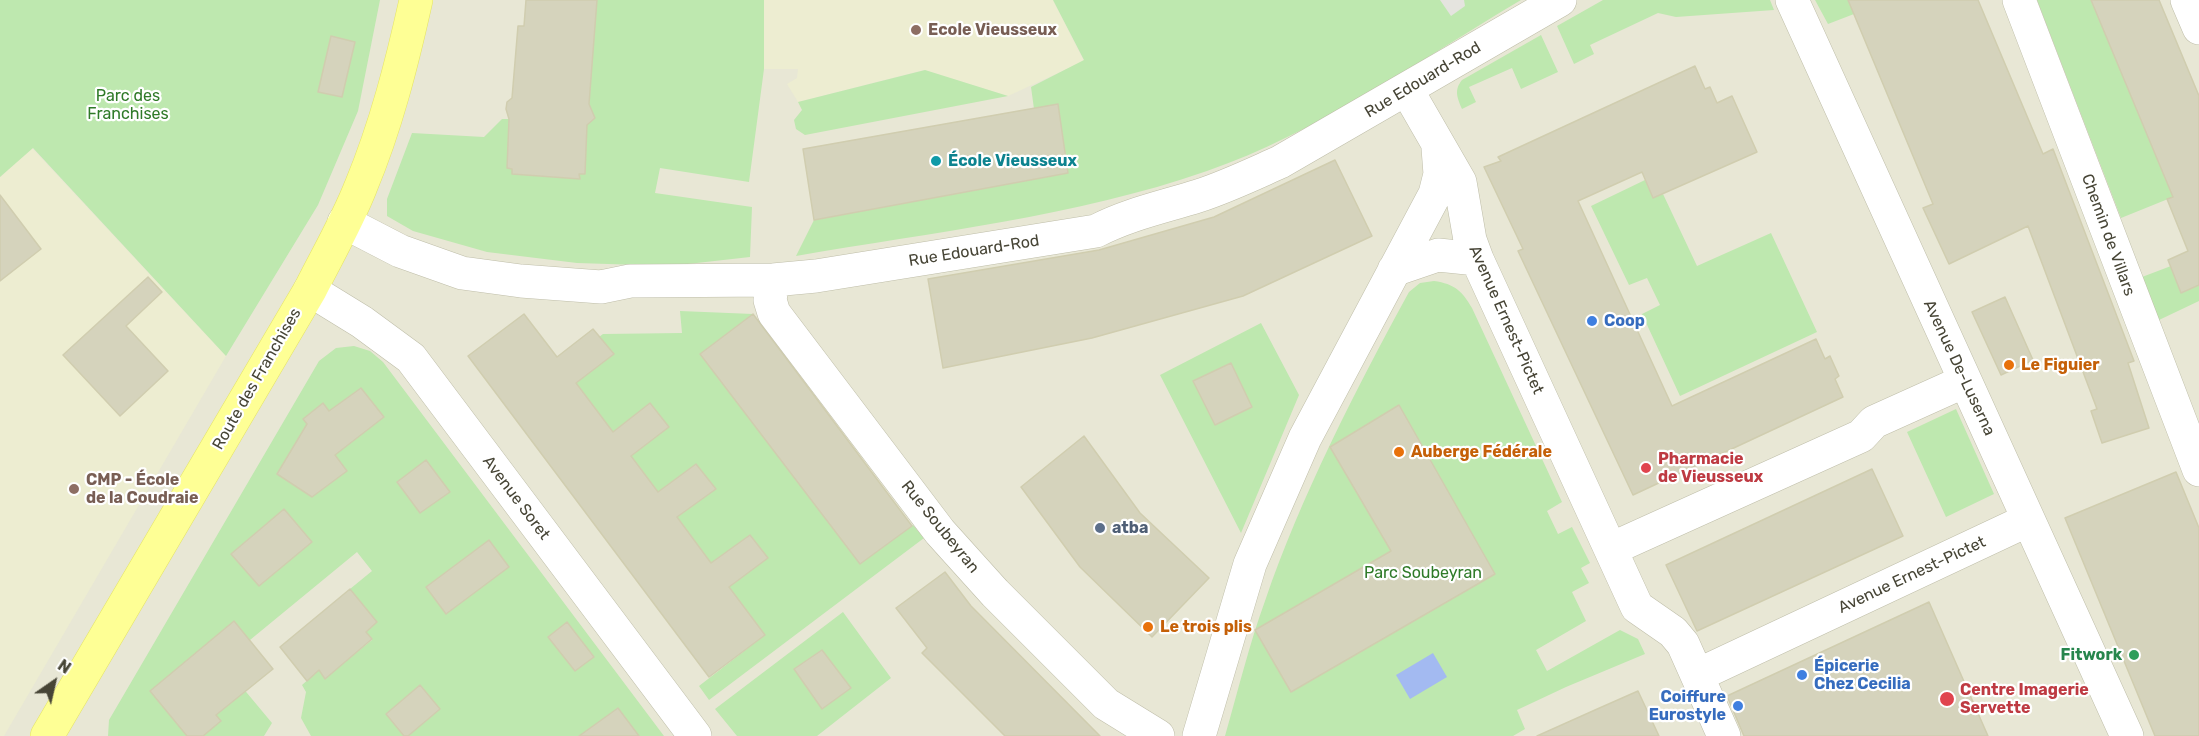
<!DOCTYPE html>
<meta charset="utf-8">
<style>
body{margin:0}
#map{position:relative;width:2199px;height:736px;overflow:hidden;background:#f4f4e7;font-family:Rubik,sans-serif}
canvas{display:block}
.north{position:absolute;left:24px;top:652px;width:60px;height:60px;-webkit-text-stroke:4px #fff;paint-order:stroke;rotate:34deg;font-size:16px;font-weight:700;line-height:24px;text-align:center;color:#474536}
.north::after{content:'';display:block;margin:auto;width:21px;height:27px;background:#474536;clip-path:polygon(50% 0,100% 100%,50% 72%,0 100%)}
</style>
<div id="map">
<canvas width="2199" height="736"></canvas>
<div class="north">N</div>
</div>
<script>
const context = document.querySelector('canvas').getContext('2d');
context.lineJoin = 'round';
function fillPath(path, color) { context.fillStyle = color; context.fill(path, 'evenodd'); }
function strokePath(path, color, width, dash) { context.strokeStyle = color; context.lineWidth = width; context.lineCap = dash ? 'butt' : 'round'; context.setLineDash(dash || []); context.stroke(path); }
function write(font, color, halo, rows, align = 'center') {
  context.font = font + ' Rubik,sans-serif'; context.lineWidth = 4.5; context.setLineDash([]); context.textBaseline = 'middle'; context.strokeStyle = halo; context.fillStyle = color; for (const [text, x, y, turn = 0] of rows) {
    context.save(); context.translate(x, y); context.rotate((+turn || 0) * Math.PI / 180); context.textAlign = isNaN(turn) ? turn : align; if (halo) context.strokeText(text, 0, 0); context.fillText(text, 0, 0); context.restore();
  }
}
const residential = new Path2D(`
 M0,0h2199v736h-2199z`);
const education = new Path2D(`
 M764,0h289l31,61 -76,35 -84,-26 -126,32 -11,-18 10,-6 1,-9h-34z
 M32,148l194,208 -222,380h-4v-559z`);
const green = new Path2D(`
 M0,0h380l-22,111 -40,94 -92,151 -193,-208 -33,29z
 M596,0h168v69l-15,113 -89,-14 -5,25 97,14 -2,50 -80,9 -93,-3 -90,-11 -74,-21 -26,-15v-17l25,-66 72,4 18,-18h7l-2,49 5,1v5l67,5v-5h6l2,-49 7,-9 -5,-12z
 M1053,0h468c-98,58 -206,134 -314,171 -132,46 -274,61 -411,85l18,-36 254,-47 -10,-68 -24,4 -3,-22 53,-27z
 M1603,0h167l4,10 -98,7 -18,-4 -68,32 4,9 -20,10 -17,-38z
 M1815,0h33l6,14 -26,10z
 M2037,0h54l82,197 -52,21z
 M1541,35l17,37 -37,17 -9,-21 -43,19 7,15 -14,7c-5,-12 -8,-19 0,-29z
 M925,70l83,26 -203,39 -9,-6 -2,-9 8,-10 -4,-8z
 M1645,180l8,18 10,-4 34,72 74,-33 46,99 -137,64 -38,-82 18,-9 -13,-27 -18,7 -38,-79z
 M2171,266l28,19v16l-40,19 -17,-43z
 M1434,281c21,3 28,10 38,27l90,194 -15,9 11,23 14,-7 18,36 -9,5 8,15 -17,9 14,29 -50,29 11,21 73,-41 18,9 7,15 -79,33 -49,23 8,19 -12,7h-288c13,-45 24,-91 40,-135 36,-105 91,-212 144,-309l11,-9z
 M680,311l73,3 -52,40 159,210 53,-39 11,13 -215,162 -10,-14 66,-51 -203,-270 41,-31 79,-1z
 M1261,323l38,72 -58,138 -81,-158z
 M354,346l16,5 13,11 281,374h-353l-10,-18 5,-26 -4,-7 17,-15 6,8 47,-38 -6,-8 11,-10 -27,-33 22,-18 -15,-19 -135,111 50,60 -8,13h-156l1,-16 210,-359 17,-13z
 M1956,409l38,85 -48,23 -39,-85z
 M843,612l48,66 -74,58h-80l-22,-27z`);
const parking = new Path2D(`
 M1440,0h24l1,6 -14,10z`);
const water = new Path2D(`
 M1433,653l14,24 -37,22 -14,-24z`);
const building = new Path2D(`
 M526,0h71l-8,104 6,14 -8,7 -2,49h-6l1,5 -68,-5v-5l-5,-1 2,-49 -3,-10 1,-7 5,-4 6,-72h6z
 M1848,0h130l65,154 10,-5 81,212 -6,2 21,65 -47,15 -11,-32 6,-2 -69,-183 -79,38 -26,-56 10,-4z
 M2091,0h68l40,96v189l-18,8 -13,-33 20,-9 -21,-52 6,-2z
 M331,36l24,6 -13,55 -24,-5z
 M1695,66l10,23 5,-2 7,16 15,-7 25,56 -104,46 -11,-26 -64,29 94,205 144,-67 9,20 5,-3 9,20 -4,3 8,18 -210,98 -115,-244 5,-2 -39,-82 17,-6 -3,-4z
 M1058,104l10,69 -254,47 -11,-71z
 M1335,160l37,76 -129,60 -151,42 -149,30 -15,-89 171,-29 115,-33z
 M0,195l41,54 -41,32z
 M148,277l14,15 -36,34 42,45 -48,45 -57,-61z
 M2005,297l28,63 -32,15 -29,-63z
 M524,314l33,43 36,-28 21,25 -38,29 37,49 37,-29 19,24 -38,29 27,36 38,-28 20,25 -39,28 34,46 39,-28 18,23 -39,29 36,48 -56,42 -241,-321z
 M753,314l159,212 -52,38 -160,-210z
 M1231,363l21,44 -37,18 -22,-44z
 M361,388l23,29 -49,38 12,16 -35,26 -35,-23 30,-50 -4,-5 20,-16 6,8z
 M1399,405l96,169 -204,118 -36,-62 136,-79 -61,-104z
 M1084,436l56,77 69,65 -57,59 -72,-70 -59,-80z
 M426,460l24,32 -30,21 -23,-31z
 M1872,469l31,67 -206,95 -31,-66z
 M2176,472l23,56v208h-44l-90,-218z
 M284,509l28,33 -53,44 -28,-32z
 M489,540l20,27 -63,47 -20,-27z
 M945,572l26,34 129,130h-95l-83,-83 5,-5 -31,-40z
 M350,589l27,33 -11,10 6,7 -47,40 -6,-9 -12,11 -27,-34z
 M1929,602l59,134h-244l-17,-40z
 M234,621l39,48 -57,46 5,6 -18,15h-16l-37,-45z
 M567,622l27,35 -19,14 -27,-34z
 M822,650l29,38 -29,21 -28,-40z
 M420,685l20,24 -32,27h-4l-18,-22z
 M1638,691l21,45h-122l58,-26z
 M618,708l21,28h-60z`);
const minor = new Path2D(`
 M1792,0l335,736
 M2019,0l180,470
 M2187,0l12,28
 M1407,90l53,92 10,58 7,19 160,348 36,25 10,12 41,92
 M344,222l56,29 62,22 59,8 80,6 29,-6 143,-1 43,-4 280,-45c33,-17 67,-24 102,-35 28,-9 55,-22 82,-34l280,-162
 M1394,270l44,-15 39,4
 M773,280l-3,20 4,13 166,219 55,61 111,111 52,32
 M310,290l52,32 49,36 284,378
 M1611,549l250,-113 13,-14 91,-41
 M1698,675l330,-155
 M1199,736l51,-172 55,-126 130,-244 5,-20 -2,-26`);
const major = new Path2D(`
 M47,736l263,-446c17,-34 37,-68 51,-104 25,-60 41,-123 55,-186`);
const markers = [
 [916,30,6,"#8d6e63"],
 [936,161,6,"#0f9aa8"],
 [1592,321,6,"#3f7fe0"],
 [2009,365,6,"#e8710a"],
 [1399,452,6,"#e8710a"],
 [1646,468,6,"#e0444e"],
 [74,489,6,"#8d6e63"],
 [1100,528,6,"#5c6f8a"],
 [1148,627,6,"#e8710a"],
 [2134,655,6,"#2e9e5b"],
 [1802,675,6,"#3f7fe0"],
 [1947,699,8,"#e0444e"],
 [1738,706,6,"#3f7fe0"]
];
const educationNames = [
 ["Ecole Vieusseux",928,30],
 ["CMP - École",86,480],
 ["de la Coudraie",86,498]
];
const streetNames = [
 ["Rue Edouard-Rod",1423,80,-31],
 ["Chemin de Villars",2108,235,70],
 ["Rue Edouard-Rod",974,251,-9],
 ["Avenue Ernest-Pictet",1506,320,66],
 ["Avenue De-Luserna",1959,368,65],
 ["Route des Franchises",257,379,-60],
 ["Avenue Soret",516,498,53],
 ["Rue Soubeyran",940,527,51],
 ["Avenue Ernest-Pictet",1912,575,-25]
];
const parkNames = [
 ["Parc des",128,96],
 ["Franchises",128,114],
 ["Parc Soubeyran",1423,573]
];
const cultureNames = [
 ["École Vieusseux",948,161]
];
const shopNames = [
 ["Coop",1604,321],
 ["Épicerie",1814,666],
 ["Chez Cecilia",1814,684],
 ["Coiffure",1726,697,"right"],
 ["Eurostyle",1726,715,"right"]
];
const foodNames = [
 ["Le Figuier",2021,365],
 ["Auberge Fédérale",1411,452],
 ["Le trois plis",1160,627]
];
const healthNames = [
 ["Pharmacie",1658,459],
 ["de Vieusseux",1658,477],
 ["Centre Imagerie",1960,690],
 ["Servette",1960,708]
];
const serviceNames = [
 ["atba",1112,528]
];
const leisureNames = [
 ["Fitwork",2122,655]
];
fillPath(residential, '#e8e7d5');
fillPath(education, '#ededd1');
fillPath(green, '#bee8af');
fillPath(parking, '#e5e4df');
fillPath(water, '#a3baf1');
fillPath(building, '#d5d3bc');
strokePath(building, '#d0cdaf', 1.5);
strokePath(minor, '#bfbea9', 34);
strokePath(major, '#e5e464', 34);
strokePath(minor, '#fff', 33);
strokePath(major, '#feff95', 33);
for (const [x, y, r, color] of markers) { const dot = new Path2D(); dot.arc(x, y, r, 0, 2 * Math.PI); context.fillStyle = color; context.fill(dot); strokePath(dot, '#fff', 2); }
write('bold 16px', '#785e54', '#fff', educationNames, 'left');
write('16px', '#474536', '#fff', streetNames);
write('16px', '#2f7a28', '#fff', parkNames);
write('bold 16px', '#0d838f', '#fff', cultureNames, 'left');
write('bold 16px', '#366cbe', '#fff', shopNames, 'left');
write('bold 16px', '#c56008', '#fff', foodNames, 'left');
write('bold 16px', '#be3a42', '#fff', healthNames, 'left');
write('bold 16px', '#4e5e75', '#fff', serviceNames, 'left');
write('bold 16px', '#27864d', '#fff', leisureNames, 'right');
</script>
